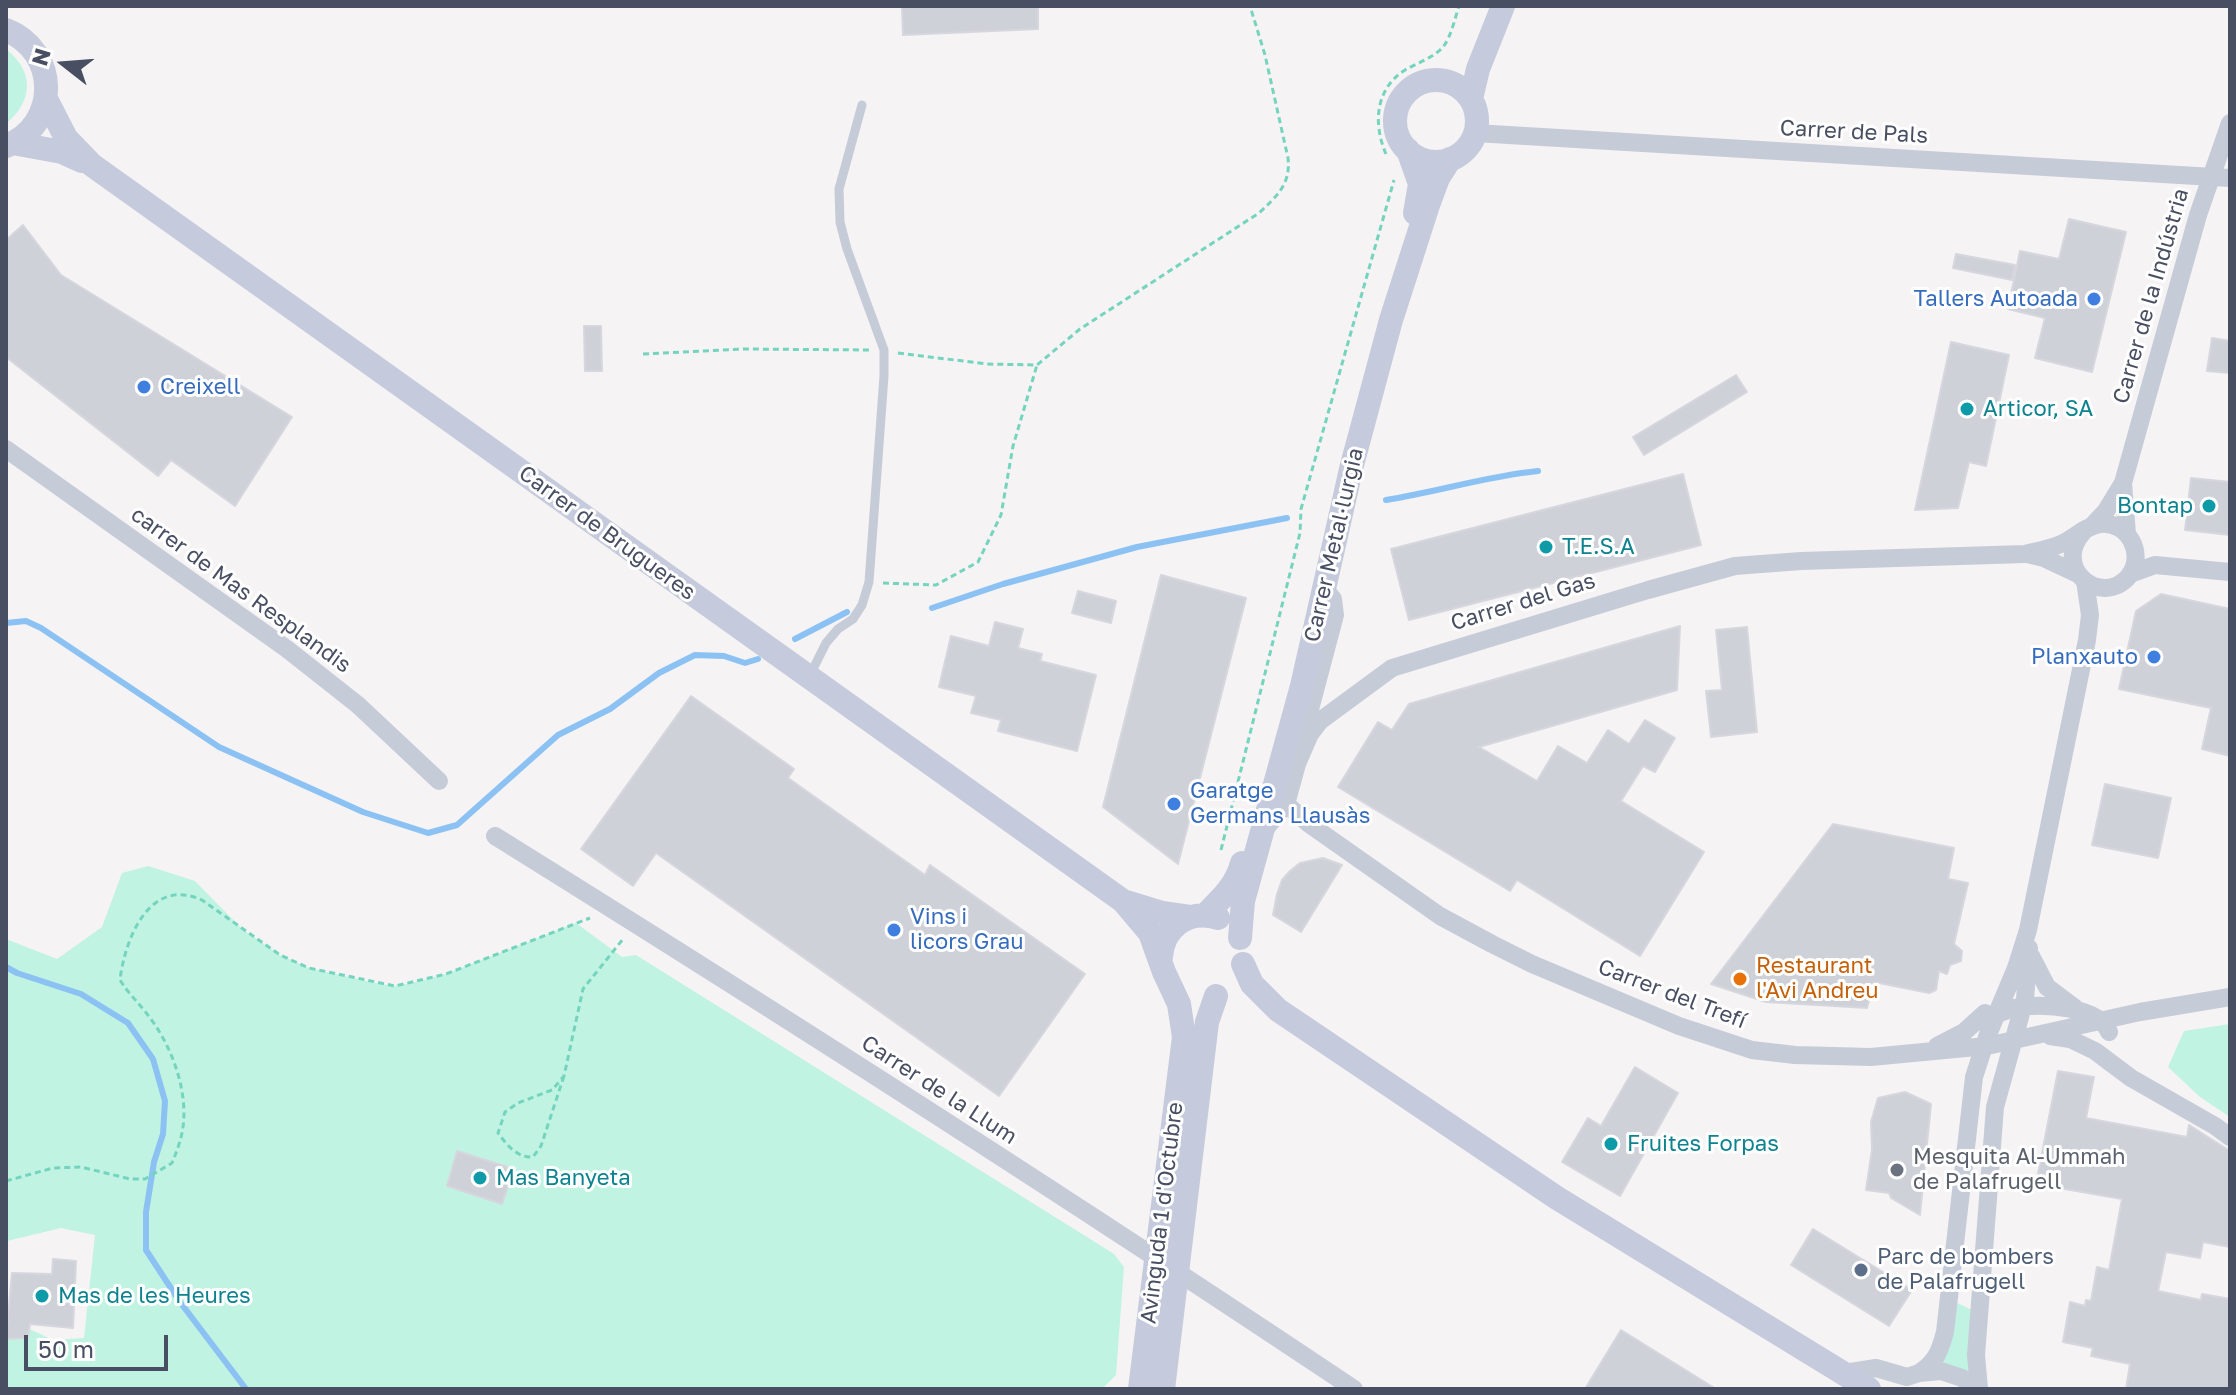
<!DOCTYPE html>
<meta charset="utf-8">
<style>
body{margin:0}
#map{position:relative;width:2236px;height:1395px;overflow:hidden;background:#f5f3f3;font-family:"Golos Text",sans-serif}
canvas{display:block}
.frame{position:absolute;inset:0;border:8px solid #494f62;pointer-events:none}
.north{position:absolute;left:24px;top:24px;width:80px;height:80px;-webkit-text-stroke:6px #fff;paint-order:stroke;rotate:287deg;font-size:22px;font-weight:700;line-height:32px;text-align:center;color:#494f62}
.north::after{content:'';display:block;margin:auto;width:28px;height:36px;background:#494f62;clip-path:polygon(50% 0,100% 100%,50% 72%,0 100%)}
.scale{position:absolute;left:24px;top:1335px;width:144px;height:36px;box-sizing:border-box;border:4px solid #494f62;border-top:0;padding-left:10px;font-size:24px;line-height:28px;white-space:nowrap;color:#494f62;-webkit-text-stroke:6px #fff;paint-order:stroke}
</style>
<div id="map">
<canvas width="2236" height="1395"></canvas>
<div class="frame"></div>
<div class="north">N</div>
<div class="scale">50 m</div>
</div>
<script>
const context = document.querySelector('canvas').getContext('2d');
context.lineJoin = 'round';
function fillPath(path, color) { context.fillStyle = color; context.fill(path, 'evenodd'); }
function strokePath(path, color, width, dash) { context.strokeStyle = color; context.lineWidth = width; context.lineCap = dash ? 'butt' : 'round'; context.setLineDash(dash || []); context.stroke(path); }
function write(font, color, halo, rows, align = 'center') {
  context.font = font + ' "Golos Text",sans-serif'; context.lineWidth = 6; context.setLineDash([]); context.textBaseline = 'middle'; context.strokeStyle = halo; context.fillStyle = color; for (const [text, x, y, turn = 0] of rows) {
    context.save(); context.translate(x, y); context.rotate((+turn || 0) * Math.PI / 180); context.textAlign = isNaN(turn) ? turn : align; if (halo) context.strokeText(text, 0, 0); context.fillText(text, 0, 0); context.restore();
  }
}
const green = new Path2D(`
 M6,49c29,23 27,52 0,75z
 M148,866l47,15 47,48 38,26 29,13 71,16 15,2 21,-4 30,-8 130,-51 46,34 14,-2 478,299 10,13 -8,108 -14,14h-1096v-71l47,22 31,-2 11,-103 -34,-7 -54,13 -1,3v-305l51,20 45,-32 20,-54z
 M2230,1024v93l-30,-20 -32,-30 16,-36z
 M1955,1302l19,9 -4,68 -28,-11v-12z`);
const stream = new Path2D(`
 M1386,500c51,-8 101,-24 152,-29
 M932,608l71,-24 134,-37 150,-29
 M6,623l20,-2 15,7 178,119 144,65 65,21 29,-8 101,-90 52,-26 49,-36 36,-18 29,1 21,7 13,-4
 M795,639l52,-27
 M6,967l11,6 64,21 47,29 25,36 12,42 -2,33 -9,28 -8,50v38l34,52 66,87`);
const building = new Path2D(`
 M902,6h136v23l-135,6z
 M2069,219l57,13 -34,140 -57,-14 10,-40 -37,-9 12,-58 39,8z
 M23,225l38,50 231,142 -57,89 -64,-46 -13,16 -152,-119v-117z
 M1956,254l59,11 -3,15 -59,-12z
 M584,326h17l1,45h-17z
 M2212,338l18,3v32l-23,-2z
 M1951,342l58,13 -23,111 -17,-4 -11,46 -43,2z
 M1736,375l11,17 -103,63 -11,-18z
 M1683,474l18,71 -292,75 -18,-71z
 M2191,478l39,4v53l-45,-5z
 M1161,575l85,23 -68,266 -75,-57z
 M1078,591l38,10 -5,22 -39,-10z
 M2161,594l69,15v147l-28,-7 9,-41 -92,-19 17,-78z
 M995,622l28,7 -5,19 24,6 -2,7 56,14 -19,76 -79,-20 3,-11 -30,-7 5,-17 -37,-9 12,-51 38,10z
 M1680,626l-3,64 -198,57 58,34 21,-35 29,17 21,-33 21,14 16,-24 30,18 -20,34 -12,-6 -22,35 83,51 -64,104 -123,-76 -7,11 -172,-104 40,-65 14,8 17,-26z
 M1747,627l10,105 -46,5 -5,-46 16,-1 -6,-60z
 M691,696l103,73 -6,9 137,97 5,-10 155,109 -86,122 -343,-243 -23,33 -52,-37z
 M2105,784l66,14 -13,60 -66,-13z
 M1833,824l121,24 -6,31 20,4 -14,61 8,7 -1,10 -11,4 -3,9 -8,-3 -3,19 -7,3 -55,-11 -7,26 -101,-6 -55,-18z
 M1323,858l19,7 -41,67 -28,-17 4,-21 5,-14 8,-9 10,-8z
 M1635,1067l43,26 -58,103 -58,-34 26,-44 13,8z
 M2058,1071l36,6 -8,41 101,19 2,-12 41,26v96l-27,-5 -3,16 -34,-6 -8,39 43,9 1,-6 28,5v90h-104l4,-25 -39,-8 2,-8 -30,-6 7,-40 15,4 1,-6 5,1 6,-34 12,3 13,-71 -86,-15z
 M1905,1092l26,12 -11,111 -29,-17 -2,-5 -23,-3 6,-40 -1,-28 7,-24z
 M457,1151l57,18 -12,35 -55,-18z
 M1813,1229l99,61 -23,36 -98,-61z
 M53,1259l23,2 -3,67 -43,-4 -2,14 -22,1 6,-66 40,1z
 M1621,1330l95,59h-131z`);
const path = new Path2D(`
 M1386,154c-13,-30 -11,-65 19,-84 12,-7 28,-12 38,-23 8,-10 12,-29 16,-41
 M898,353l89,11 50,1 43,-36 179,-116c18,-17 32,-29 29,-55l-23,-103 -15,-49
 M643,354l101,-5 127,1
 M883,583l53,2 42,-23 23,-47 12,-69 24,-81
 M1221,850l79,-317 1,-24 93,-329
 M564,1076l-23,70 -8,11c-16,1 -26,-12 -35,-24l7,-21 13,-9 34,-13 12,-14 19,-87 40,-50
 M6,1181l47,-13 28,-1 49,12h15l27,-16c4,-10 8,-20 10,-30 8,-39 -10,-88 -35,-119 -9,-12 -19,-21 -27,-34 5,-42 30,-104 82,-80l78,55 29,13 86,18 51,-12 144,-56`);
const lane = new Path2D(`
 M810,675l16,-32 12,-14 15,-10 9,-14 7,-23 15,-206v-26l-37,-101 -7,-27 -1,-33 23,-84`);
const street = new Path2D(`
 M1475,133l755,45
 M6,449l281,200 71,56 81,76
 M2123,483l4,51
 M2092,526l14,-15 17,-28 75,-268 32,-92
 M2027,554l17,4 34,16
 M2130,574l25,-9 75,7
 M1310,734l-2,-17 27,-102 -2,-16 -9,-11
 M1286,804l23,20 131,92 52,28 40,20 147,62 73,24 43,5 76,2 116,-11 153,-34 90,-15
 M1265,829l21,-25 11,-40 13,-30 10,-13 72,-53 256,-78 87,-24 66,-5 224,-7c12,-3 24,-5 36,-10 13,-6 25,-18 39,-20 28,-3 46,30 29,52 -28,33 -79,-9 -45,-45
 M495,836c289,180 576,364 859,553
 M2031,956l16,31 28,21
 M1977,1022c14,-5 29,-13 43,-15 24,-3 79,-1 89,25
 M2050,1036l20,3 25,12 36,27 84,48 15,11
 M1937,1046l27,-14 21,-19
 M1844,1373l32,-5 31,9 12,-4 22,-2 21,7 14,11
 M1919,1373c17,-11 21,-22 26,-41l29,-255 13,-40 29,-69 12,-38 59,-290 3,-25 -5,-34
 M1979,1389l-3,-34 19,-248 30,-108 4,-51`);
const secondary = new Path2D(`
 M6,30c53,21 54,95 0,116
 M1395 121a41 41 0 1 1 82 0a41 41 0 1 1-82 0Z
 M46,99l20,39 26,27 1031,736 27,32 14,39 15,32 5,33 -44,352
 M1471,99l7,-30 25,-63
 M13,143l49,9 20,9
 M1408,150l12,34 -5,29
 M1123,901l39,12 28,4
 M1205,915c16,-16 31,-29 37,-52
 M1240,938l3,-37 59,-215 50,-221 39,-145 37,-115 10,-27 12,-19
 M1161,957c2,-30 27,-48 57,-39
 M1243,964l9,20 26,26 279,188 312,191
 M1163,1389l44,-367 9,-26`);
const markers = [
 [2094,299,8,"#3f7fe0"],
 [144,387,8,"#3f7fe0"],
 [1967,409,8,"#0f9aa8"],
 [2209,506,8,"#0f9aa8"],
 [1546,547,8,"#0f9aa8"],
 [2154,657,8,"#3f7fe0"],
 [1174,804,8,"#3f7fe0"],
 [894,930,8,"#3f7fe0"],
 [1740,979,8,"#e8710a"],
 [1611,1144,8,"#0f9aa8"],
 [1897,1170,8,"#6b7280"],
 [480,1178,8,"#0f9aa8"],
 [1861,1270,8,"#5c6f8a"],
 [42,1296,8,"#0f9aa8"]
];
const streetNames = [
 ["Carrer de Pals",1854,132,3],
 ["Carrer de la Indústria",2151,296,-74],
 ["Carrer de Brugueres",607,533,36],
 ["Carrer Metal·lurgia",1334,545,-77],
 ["carrer de Mas Resplandis",241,590,36],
 ["Carrer del Gas",1523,602,-17],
 ["Carrer del Trefí",1672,994,21],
 ["Carrer de la Llum",939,1090,33],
 ["Avinguda 1 d'Octubre",1162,1213,-83]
];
const shopNames = [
 ["Tallers Autoada",2078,299,"right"],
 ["Creixell",160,387],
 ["Planxauto",2138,657,"right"],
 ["Garatge",1190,791],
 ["Germans Llausàs",1190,816],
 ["Vins i",910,917],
 ["licors Grau",910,942]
];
const cultureNames = [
 ["Articor, SA",1983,409],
 ["Bontap",2193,506,"right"],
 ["T.E.S.A",1562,547],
 ["Fruites Forpas",1627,1144],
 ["Mas Banyeta",496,1178],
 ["Mas de les Heures",58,1296]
];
const foodNames = [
 ["Restaurant",1756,966],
 ["l'Avi Andreu",1756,991]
];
const worshipNames = [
 ["Mesquita Al-Ummah",1913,1157],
 ["de Palafrugell",1913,1182]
];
const serviceNames = [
 ["Parc de bombers",1877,1257],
 ["de Palafrugell",1877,1282]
];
fillPath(green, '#c0f3e1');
strokePath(stream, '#8bc2f3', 6);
fillPath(building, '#cfd1d8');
strokePath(building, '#d6d7de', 2);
strokePath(path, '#75d4be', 3, [6, 4]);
strokePath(lane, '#c6cbd8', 9);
strokePath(street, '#c6cbd8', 18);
strokePath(secondary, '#c5cadc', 24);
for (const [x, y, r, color] of markers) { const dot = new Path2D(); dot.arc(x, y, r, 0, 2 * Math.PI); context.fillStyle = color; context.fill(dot); strokePath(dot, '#fff', 3); }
write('22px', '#494f62', '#fff', streetNames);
write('22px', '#366cbe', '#fff', shopNames, 'left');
write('22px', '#0d838f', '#fff', cultureNames, 'left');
write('22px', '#c56008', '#fff', foodNames, 'left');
write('22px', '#5b616d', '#fff', worshipNames, 'left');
write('22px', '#4e5e75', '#fff', serviceNames, 'left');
</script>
